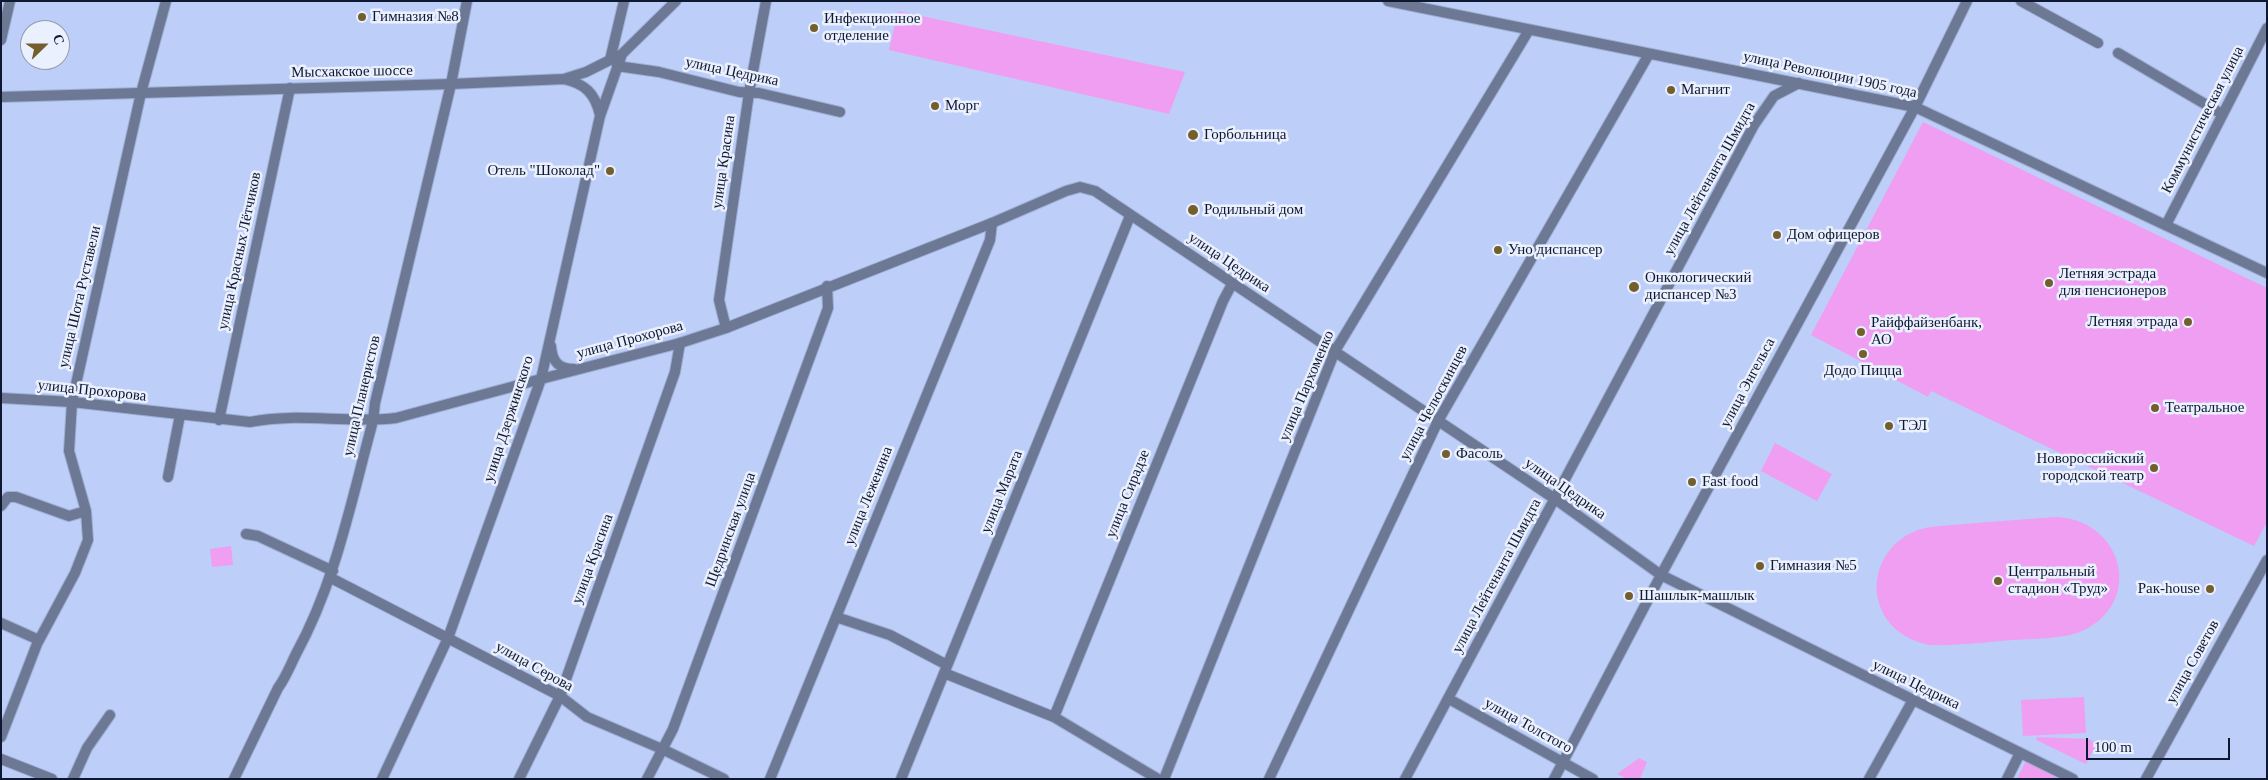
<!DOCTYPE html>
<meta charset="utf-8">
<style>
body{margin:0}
#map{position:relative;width:2268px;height:780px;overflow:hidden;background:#bdcff8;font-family:"Times New Roman",serif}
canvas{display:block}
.frame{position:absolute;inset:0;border:2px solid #0f1831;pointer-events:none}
.north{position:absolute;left:20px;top:20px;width:50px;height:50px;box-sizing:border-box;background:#eaf0fe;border:1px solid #929aac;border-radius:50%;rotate:68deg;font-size:14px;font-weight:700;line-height:20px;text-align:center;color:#0f1831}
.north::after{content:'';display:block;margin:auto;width:18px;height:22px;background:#735e2e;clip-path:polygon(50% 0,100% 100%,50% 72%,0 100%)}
.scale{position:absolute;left:2086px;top:738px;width:144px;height:22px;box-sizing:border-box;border:2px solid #0f1831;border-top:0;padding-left:6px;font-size:15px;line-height:18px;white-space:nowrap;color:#0f1831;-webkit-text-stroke:4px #eaf0fe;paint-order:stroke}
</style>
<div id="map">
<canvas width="2268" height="780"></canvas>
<div class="frame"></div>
<div class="north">С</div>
<div class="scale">100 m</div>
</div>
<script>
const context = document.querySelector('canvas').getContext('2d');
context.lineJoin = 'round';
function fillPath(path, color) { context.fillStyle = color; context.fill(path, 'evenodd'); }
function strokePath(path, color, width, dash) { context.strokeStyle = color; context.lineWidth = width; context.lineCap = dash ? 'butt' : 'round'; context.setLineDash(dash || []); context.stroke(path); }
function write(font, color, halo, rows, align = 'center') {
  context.font = font + ' "Times New Roman",serif'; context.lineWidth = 5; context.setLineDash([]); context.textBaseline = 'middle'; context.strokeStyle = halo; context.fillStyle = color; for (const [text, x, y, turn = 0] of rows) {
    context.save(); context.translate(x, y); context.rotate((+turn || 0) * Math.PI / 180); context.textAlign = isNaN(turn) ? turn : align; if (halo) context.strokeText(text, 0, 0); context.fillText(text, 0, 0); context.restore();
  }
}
const green = new Path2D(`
 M898,11l287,61 -16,42 -280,-64z
 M1923,122l344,166v234l-13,24 -323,-155 -3,6 -117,-62z
 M1775,443l57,31 -15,27 -56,-30z
 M2055,517c64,1 90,79 33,111 -21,12 -51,10 -75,12 -28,2 -56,6 -84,5 -23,-5 -43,-18 -50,-42 -9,-30 9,-63 39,-73 14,-5 30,-4 45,-6 31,-2 61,-5 92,-7z
 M231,546l2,19 -21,2 -2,-18z
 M2084,697l2,36 -63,3 -2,-36z
 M2037,737l51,2 9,4 -11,21 -50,-24z
 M1639,758l8,4 -7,17h-12l-11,-5z
 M2026,761l33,18h-42z`);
const minor = new Path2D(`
 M2021,1l77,42
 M1,40l9,-39
 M2118,53l104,61
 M610,60l14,-59
 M617,66l42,6 80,20 20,1 81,19
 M2166,225l101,-197
 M726,328l-7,-28 30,-207 17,-92
 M1,398l71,4 178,20c48,-10 98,2 146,-4l145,-39
 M219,420l71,-332
 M168,477l12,-62
 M1,506l7,-9h8l53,19 17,-5
 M246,534l12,2 75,35
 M331,578l229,118 27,21 75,32 62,30
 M836,617l54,18 57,30
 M1,623l38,17
 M944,673l110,44 104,62
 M1449,699l144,80
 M1054,717l169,-416 9,-17
 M1,737l36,-93 38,-71 13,-33 -2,-29 -17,-60 3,-49 69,-309 25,-92
 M1,759l51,20
 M73,779l14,-31 23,-33
 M234,779l44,-91c8,-11 12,-22 18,-34 40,-73 55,-153 77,-233l2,-18 76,-319 16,-83
 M519,779l41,-83 115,-324 5,-29
 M647,779l26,-50 155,-421 -1,-22
 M770,779l220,-539 2,-17
 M901,779l229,-563
 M1164,779l171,-428 194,-321
 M1269,779l169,-358 211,-367
 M1869,779l44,-79
 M2007,779l13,-26`);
const tertiary = new Path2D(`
 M1388,1l527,106 352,166
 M564,79c21,5 31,14 36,36
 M1,97l450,-13 113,-5 22,-7 36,-18 54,-53
 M551,346c1,15 7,23 23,23
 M541,379l139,-36 46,-15 266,-105 74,-32 14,-4 15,4 460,308 106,76 412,204
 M382,779l66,-141 93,-259 59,-263 22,-62
 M1405,779l349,-654 20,-29 25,-13
 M1554,779l107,-204 254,-468 52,-106
 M2146,779l121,-219`);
const markers = [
 [362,17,5,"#735e2e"],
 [814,28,5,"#735e2e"],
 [1671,90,5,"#735e2e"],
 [935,106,5,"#735e2e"],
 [1193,135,6,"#735e2e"],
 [610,171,5,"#735e2e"],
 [1193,210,6,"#735e2e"],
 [1777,235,5,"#735e2e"],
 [1498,250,5,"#735e2e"],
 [2049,283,5,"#735e2e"],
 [1634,287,6,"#735e2e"],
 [2188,322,5,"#735e2e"],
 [1861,332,5,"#735e2e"],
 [1863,354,5,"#735e2e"],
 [2155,408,5,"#735e2e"],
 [1889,426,5,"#735e2e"],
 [1446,454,5,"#735e2e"],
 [2154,468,5,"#735e2e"],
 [1692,482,5,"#735e2e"],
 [1760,566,5,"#735e2e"],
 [1998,581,5,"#735e2e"],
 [2210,589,5,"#735e2e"],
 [1629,596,5,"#735e2e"]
];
const poiNames = [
 ["Гимназия №8",372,17],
 ["Инфекционное",824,19],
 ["отделение",824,36],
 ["Магнит",1681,90],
 ["Морг",945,106],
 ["Горбольница",1204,135],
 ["Отель \"Шоколад\"",600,171,"right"],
 ["Родильный дом",1204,210],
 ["Дом офицеров",1787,235],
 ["Уно диспансер",1508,250],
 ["Летняя эстрада",2059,274],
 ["для пенсионеров",2059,291],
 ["Онкологический",1645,278],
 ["диспансер №3",1645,295],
 ["Летняя этрада",2178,322,"right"],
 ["Райффайзенбанк,",1871,323],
 ["АО",1871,340],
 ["Додо Пицца",1863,371,"center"],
 ["Театральное",2165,408],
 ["ТЭЛ",1899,426],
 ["Фасоль",1456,454],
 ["Новороссийский",2144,459,"right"],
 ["городской театр",2144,476,"right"],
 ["Fast food",1702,482],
 ["Гимназия №5",1770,566],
 ["Центральный",2008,572],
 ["стадион «Труд»",2008,589],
 ["Рак-house",2200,589,"right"],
 ["Шашлык-машлык",1639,596]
];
const streetNames = [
 ["Мысхакское шоссе",352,72,-1],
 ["улица Цедрика",732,72,12],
 ["улица Революции 1905 года",1830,75,12],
 ["Коммунистическая улица",2203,120,-63],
 ["улица Красина",724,162,-82],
 ["улица Лейтенанта Шмидта",1710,179,-61],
 ["улица Красных Лётчиков",240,251,-78],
 ["улица Цедрика",1229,263,34],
 ["улица Шота Руставели",80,297,-77],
 ["улица Прохорова",630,340,-15],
 ["улица Энгельса",1748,383,-62],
 ["улица Пархоменко",1307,386,-67],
 ["улица Прохорова",92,391,6],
 ["улица Планеристов",362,396,-77],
 ["улица Челюскинцев",1434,403,-62],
 ["улица Дзержинского",509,419,-72],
 ["улица Цедрика",1565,489,35],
 ["улица Марата",1002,492,-68],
 ["улица Сирадзе",1128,494,-68],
 ["улица Леженина",869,496,-68],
 ["Щедринская улица",731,530,-70],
 ["улица Красина",593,559,-70],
 ["улица Лейтенанта Шмидта",1497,576,-62],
 ["улица Советов",2193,662,-61],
 ["улица Серова",534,667,29],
 ["улица Цедрика",1916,685,26],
 ["улица Толстого",1528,726,29]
];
fillPath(green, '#ef9ef1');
strokePath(minor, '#9eaed4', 12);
strokePath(tertiary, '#9eaed4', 12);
strokePath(minor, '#6c7894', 10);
strokePath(tertiary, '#6c7894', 10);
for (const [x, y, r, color] of markers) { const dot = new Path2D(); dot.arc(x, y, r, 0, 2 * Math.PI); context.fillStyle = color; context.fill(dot); strokePath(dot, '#eaf0fe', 2); }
write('15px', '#0f1831', '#eaf0fe', poiNames, 'left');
write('15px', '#0f1831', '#eaf0fe', streetNames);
</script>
